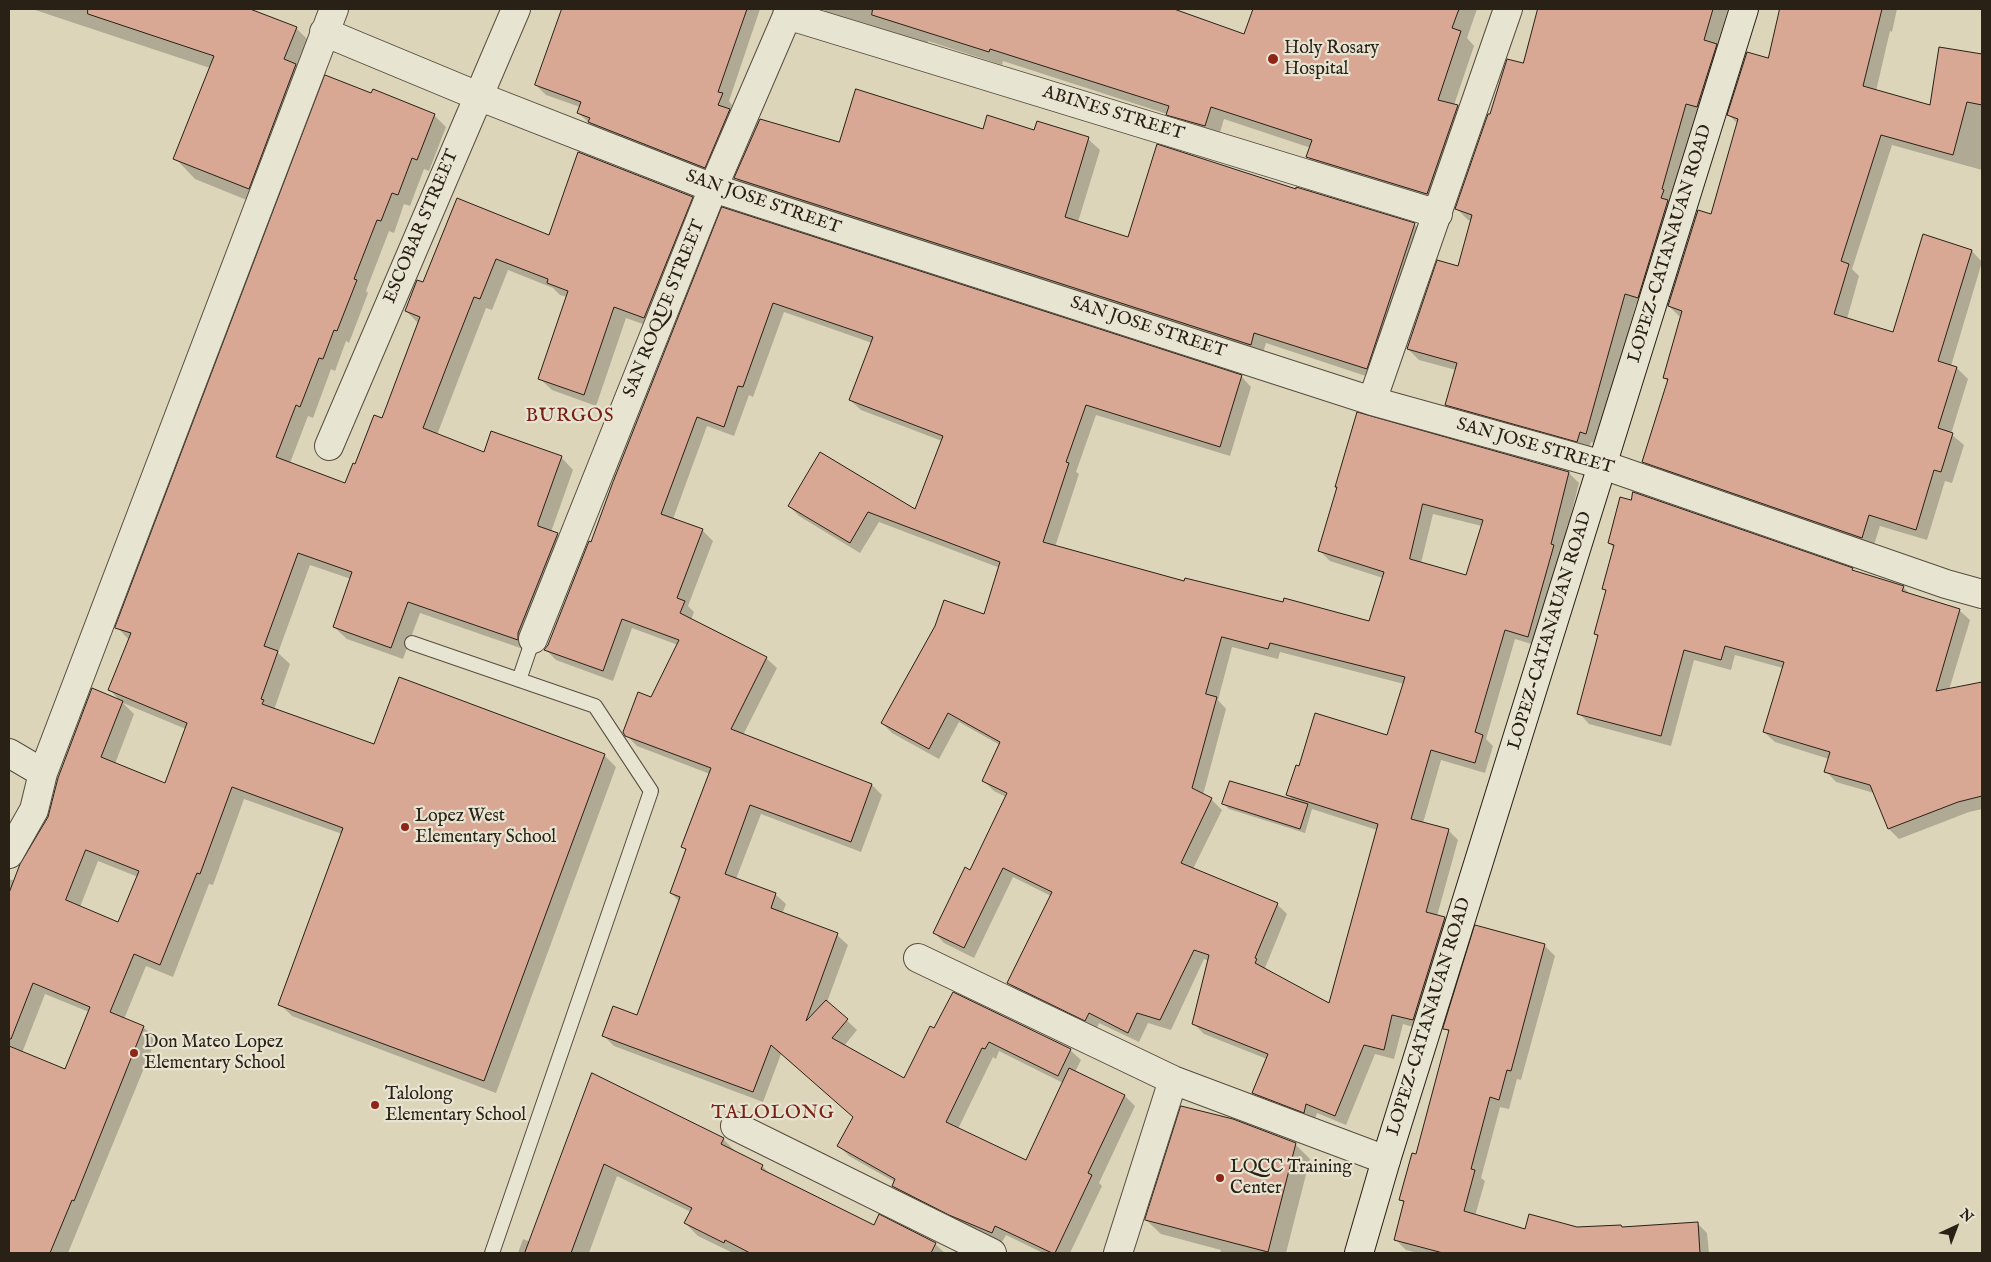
<!DOCTYPE html>
<style>
body{margin:0}
#map{position:relative;width:1991px;height:1262px;overflow:hidden;background:#dcd5b9;font-family:"IM FELL English",serif}
canvas{display:block}
.frame{position:absolute;inset:0;border:10px solid #292016;pointer-events:none}
.north{position:absolute;left:1931px;top:1202px;width:50px;height:50px;-webkit-text-stroke:4px #e8e4d2;paint-order:stroke;rotate:43deg;font-size:14px;font-weight:700;line-height:20px;text-align:center;color:#292016}
.north::after{content:'';display:block;margin:auto;width:18px;height:22px;background:#292016;clip-path:polygon(50% 0,100% 100%,50% 72%,0 100%)}
</style>
<div id="map">
<canvas width="1991" height="1262"></canvas>
<div class="frame"></div>
<div class="north">N</div>
</div>
<script>
const context = document.querySelector('canvas').getContext('2d');
context.lineJoin = 'round';
function fillPath(path, color) { context.fillStyle = color; context.fill(path, 'evenodd'); }
function strokePath(path, color, width, dash) { context.strokeStyle = color; context.lineWidth = width; context.lineCap = dash ? 'butt' : 'round'; context.setLineDash(dash || []); context.stroke(path); }
function write(font, color, halo, rows, align = 'center') {
  context.font = font + ' "IM FELL English",serif'; context.lineWidth = 4.5; context.setLineDash([]); context.textBaseline = 'middle'; context.strokeStyle = halo; context.fillStyle = color; for (const [text, x, y, turn = 0] of rows) {
    context.save(); context.translate(x, y); context.rotate((+turn || 0) * Math.PI / 180); context.textAlign = isNaN(turn) ? turn : align; if (halo) context.strokeText(text, 0, 0); context.fillText(text, 0, 0); context.restore();
  }
}
const shadow = new Path2D(`
 M32,9h214l50,19 21,21 -48,160 -74,-30 -20,-21 35,-90z
 M569,9h191l-31,92 3,4 -2,6 9,9 -24,57 -115,-45 -22,-19 2,-6 -34,-12 -10,-10z
 M823,9h348l74,27 9,-27h223l-10,29 7,8 -20,59 3,1 14,14 -31,87 -119,-37 -13,-13 3,-9 -87,-29 -6,20 -37,-11 -14,-14 -164,-53 -1,4 -74,-24 -1,4 -99,-31z
 M1540,9h188l-11,37 10,10 -78,252 -13,-4 -39,140 -6,-2 -3,10 -130,-36 -11,-11 9,-35 -37,-10 -11,-11 51,-82 13,-46 -4,-1 -11,-11 34,-93 32,-51z
 M1782,9h115l-5,23 -2,-1 -14,60 55,15 9,-57 42,6v115l-90,-25 -40,124 7,7 -12,43 47,15 78,-83 10,11 -31,104 6,2 11,11 -17,55 13,11 -12,38 -7,-2 -18,59 -47,-14 -7,22 -218,-75 -11,-11 24,-80 -4,-5 16,-60 -11,-11 43,-91 26,-91 -9,-9 40,-55z
 M372,95l62,20 12,12 -17,44 -5,-2 -14,37 -6,-2 -10,29 -5,-2 -23,60 2,2 -19,50 -3,-2 -11,30 -4,-2 -18,49 -5,-2 -18,47 56,22 37,-65 35,-97 -12,-12 18,-27 126,-48 142,-38 12,12 -47,119 -31,-11 -30,88 -44,-16 -13,-12 28,-81 -7,-2 -7,-7 -45,-18 -16,40 -6,-2 -24,62 -25,65 48,19 76,3 12,13 -22,62 7,3 12,12 -41,104 -109,-38 -17,46 -56,-20 -13,-12 17,-48 -41,-14 -32,88 12,11 -16,46 101,36 229,9 12,12 -120,326 -204,-77 -12,-12 62,-170 -98,-35 -31,86 -4,-1 -36,93 -27,-11 -22,53 19,8 13,12 -88,214h-59v-37l15,-39 -15,-6v-292l6,2 106,-179 -11,-12 19,-50 -12,-13zM123,703l63,26 -20,55 -51,-20 19,-50zM98,861l40,16 -19,46 -39,-16zM45,994l44,18 -23,58 -44,-17z
 M984,131h51l53,8 12,11 -22,72 51,16 168,-47v-2l118,36 11,11 -48,144 -112,-37 -4,13 -515,-167 -11,-11 104,-34z
 M723,209l518,167 10,11 -21,69 -134,-41 -20,57 3,2 -24,73 130,36 185,39 13,-44 -53,-17 -10,-10 38,-137 211,59 10,10 -41,163 -23,-7 -29,100 7,7 -8,27 -44,-13 -18,63 25,7 10,10 -21,76 8,2 10,10 -32,102 -20,-6 -9,35 -19,-5 -29,71 -29,-12 -3,9 -51,-19 -10,-11 14,-33 -63,-25 -10,-10 15,-63 -5,-2 -33,71 -23,-7 -9,19 -40,-19 -3,7 -77,-37 -10,-10 42,-87 -38,-19 -39,81 -30,-15 -10,-11 37,-61 35,-74 -12,-6 -10,-10 16,-36 -41,-23 -20,37 -47,-26 -10,-10 103,-107 15,-48 -121,-46 -19,31 -61,-37 -10,-10 127,5 26,-70 -81,-31 -11,-10 22,-57 -88,-31 -31,85 -4,-2 -15,41 -27,-10 -34,93 29,11 11,11 -25,65 6,6 -3,8 75,38 11,10 -34,67 129,50 10,10 -21,57 -100,-38 -25,65 39,15 11,10 -4,10 55,21 11,10 -21,57 30,28 -13,16 61,34 25,-52 140,22 11,10 -6,12 50,24 10,10 -36,77 3,3 -32,67h-27l-37,-18 -4,7 -99,-46 -10,-10 2,-4 -46,-26 -10,-10 16,-29 -74,-63 -18,48 -149,-56 -10,-10 33,-20 43,-114 -9,-9 16,-42 -4,-4 27,-73 -73,-28 -11,-11 26,-37 26,-53 -46,-17 -19,53 -57,-21 -10,-10 46,-106zM1433,514l49,12 -15,50 -46,-13zM1232,647l46,12 2,-7 124,32 -16,52 -88,31 -12,28 6,6 -70,3 5,5 76,24 7,-24 65,21 -48,175 -64,-37 22,-54 -10,-10 -84,-35 29,-59 -11,-11 -8,-4 23,-86 -8,-9zM999,1051l64,32 -37,78 -68,-32 35,-72 3,2z
 M1609,543l243,26 3,3 48,15 9,9 47,14 11,10 -21,70 33,-7v126l-13,3 -70,27 -10,-10 -15,-36 -38,-11 -10,-11 3,-12 -54,-17 -11,-10 19,-64 -48,-13 -4,15 -37,-10 -23,86 -82,-22 -10,-11 20,-76 -4,-3 12,-42 -3,-3 10,-41z
 M1544,945l11,11 -34,124 -4,-1 -8,30 -9,-2 -19,71 4,3 -10,35 51,14 95,-4 2,2 74,-5 10,10 2,20h-291l-12,-3 -10,-10 9,-36 -5,-5 17,-44 32,-122 -4,-5z
 M592,1074l131,65 13,13 26,14 10,10 102,51 61,17 10,9h-212l-35,-17 -13,-13 6,-11 -74,-36 -28,77h-71l5,-14 8,3z
 M1295,1144l15,15 -24,94h-66l1,-3 -60,-16 -15,-14z`);
const building = new Path2D(`
 M88,9h162l47,18 -13,32 12,5 -47,125 -76,-30 41,-103 -126,-42z
 M562,9h185l-29,83 5,1 -5,12 12,4 -25,59 -117,-46 2,-4 -13,-5 4,-11 -46,-17z
 M873,9h301l70,25 9,-25h206l-7,19 9,3 -23,69 20,5 -31,89 -121,-37 6,-17 -101,-33 -6,19 -39,-11 3,-9 -179,-57 -1,3 -117,-37z
 M1538,9h175l-9,31 13,4 -20,63 -11,-3 -24,85 2,1 -3,8 7,2 -30,98 -13,-4 -39,140 -6,-2 -3,10 -132,-37 12,-42 -50,-14 30,-89 21,6 14,-51 -17,-6 33,-95h2l17,-55 16,4z
 M1780,9h102l-19,77 67,19 9,-58 43,7v51l-15,-3 -14,53 -72,-20 -40,126 8,3 -15,50 59,18 30,-98 49,16 -34,111 19,6 -19,61 15,5 -12,39 -7,-2 -18,60 -47,-15 -7,23 -220,-76 26,-83 -5,-1 19,-67 -14,-5 30,-96 13,4 27,-95 -11,-4 20,-63 21,6z
 M325,75l46,18 2,-4 62,25 -18,46 -5,-2 -14,37 -6,-2 -11,28 -4,-1 -23,59 3,1 -20,51 -3,-1 -11,29 -4,-1 -19,49 -4,-2 -20,52 69,26 8,-20 2,1 19,-49 8,3 38,-101 -15,-6 12,-31 6,2 34,-84 92,37 29,-83 115,45 -49,121 -30,-11 -30,88 -46,-16 30,-88 -21,-8 1,-4 -52,-20 -16,40 -6,-2 -24,61 -27,70 61,24 7,-21 71,25 -24,67v3l20,7 -40,100v7l-110,-38 -17,46 -58,-21 19,-55 -54,-19 -34,93 14,5 -17,48 3,1 -2,4 112,40 25,-67 206,77 -121,327 -206,-76 65,-177 -111,-41 -32,87 -3,-1 -37,92 -26,-11 -24,58 34,14 -70,175 -2,-1 -22,53h-41v-207l56,23 25,-62 -57,-24 -22,56h-2v-146l11,-29 28,-47 10,-39 34,-90 31,13 -22,56 64,26 22,-60 -79,-33 23,-57 -16,-5zM86,850l53,21 -21,51 -52,-22z
 M856,89l127,40 4,-14 47,15 3,-9 52,16 -24,80 63,20 29,-93 139,45v-2l119,36 -48,146 -113,-36 -3,12 -517,-167 26,-59 79,23z
 M722,207l520,168 -22,72 -134,-42 -20,57 3,1 -26,79 141,39 1,-3 98,24 1,-4 85,23 15,-49 -66,-21 19,-64h-2l22,-75 212,60 -18,72 3,1 -26,92 -23,-7 -30,102 8,3 -8,28 -44,-13 -20,69 38,10 -23,83 19,5 -32,103 -21,-5 -8,35 -20,-5 -29,71 -29,-12 -2,9 -52,-20 16,-39 -76,-30 17,-69 -15,-5 -34,70 -23,-7 -9,20 -39,-20 -4,8 -78,-38 45,-91 -49,-24 -39,80 -31,-15 32,-66 5,3 37,-77 -25,-12 18,-39 -52,-29 -19,36 -48,-26 54,-97 9,-26 40,14 16,-52 -132,-50 -18,31 -62,-37 32,-54 95,57 28,-73 -94,-36 24,-63 -100,-34 -30,84 -5,-1 -14,41 -27,-10 -36,97 42,15 -26,69 8,3 -5,12 87,44 -36,72 141,55 -21,58 -101,-37 -25,69 51,19 -5,15 67,25 -32,88 20,-21 22,19 -16,19 72,40 26,-52 4,2 19,-36 118,57 -13,27 -69,-34 -4,7 -3,-1 -36,74 80,38 43,-92 56,27 -37,78 4,2 -37,78h-3l-57,-27 -3,7 -43,-18 -57,-29 3,-7 -58,-33 16,-29 -82,-72 -18,47 -151,-56 11,-30 24,9 43,-118 -10,-4 16,-44 -5,-2 30,-79 -86,-32 -2,-4 15,-40 13,5 28,-57 -57,-21 -19,52 -59,-21 4,-5 41,-104 2,1 22,-60zM1423,504l60,16 -17,55 -56,-16zM1222,637l46,12 2,-6 135,34 -18,58 -72,-22 -16,53 -3,-1 -10,30 92,29 -49,179 -74,-40 2,-4 -2,-1 23,-55 -97,-40 31,-65 -20,-10 25,-91 -11,-3z
 M1633,492l220,76 -1,2 52,16 -2,5 58,18 -24,82 46,-9v114l-24,6 -70,27 -18,-44 -46,-13 6,-20 -67,-20 21,-70 -59,-16 -4,14 -37,-10 -23,86 -84,-22 21,-79 -4,-1 12,-44 -4,-1 12,-44 -6,-2 12,-46 11,3z
 M1230,781l78,23 -8,25 -78,-25z
 M1475,925l70,19 -34,127 -4,-1 -8,30 -9,-3 -19,72 4,1 -11,41 61,18 4,-15 48,13 44,-2 1,2 76,-5 2,31h-257l-49,-13 10,-39 -5,-1 13,-47 4,1 33,-124 -6,-1z
 M592,1073l132,65 -3,6 42,21 -2,4 113,56 5,-11 57,29 -5,10h-181l-25,-13 -1,3 -40,-20 8,-15 -88,-44 -33,89h-46z
 M1181,1106l52,13 63,24 -28,109 -123,-32z`);
const service = new Path2D(`
 M412,643l183,63 56,85 -159,462
 M519,680l14,-41`);
const minor = new Path2D(`
 M787,15l651,199
 M324,32l154,64 235,92 659,213 231,64 343,119 36,10
 M1372,401l136,-392
 M329,446l187,-437
 M533,639l180,-451 77,-179
 M9,753l34,20
 M9,854l25,-44 9,-37 291,-764
 M918,958l255,122 213,80
 M735,1126l257,127
 M1118,1253l55,-173`);
const secondary = new Path2D(`
 M1359,1253l27,-93 358,-1151`);
const markers = [
 [1273,59,6,"#8f2418"],
 [405,827,5,"#8f2418"],
 [134,1053,5,"#8f2418"],
 [375,1105,5,"#8f2418"],
 [1220,1178,5,"#8f2418"]
];
const poiNames = [
 ["Holy Rosary",1284,49],
 ["Hospital",1284,70],
 ["Lopez West",415,817],
 ["Elementary School",415,838],
 ["Don Mateo Lopez",144,1043],
 ["Elementary School",144,1064],
 ["Talolong",385,1095],
 ["Elementary School",385,1116],
 ["LQCC Training",1230,1168],
 ["Center",1230,1189]
];
const streetNames = [
 ["ABINES STREET",1113,114,17],
 ["SAN JOSE STREET",763,203,19],
 ["ESCOBAR STREET",422,227,-67],
 ["LOPEZ-CATANAUAN ROAD",1671,244,-73],
 ["SAN ROQUE STREET",665,309,-68],
 ["SAN JOSE STREET",1148,328,18],
 ["SAN JOSE STREET",1535,447,16],
 ["LOPEZ-CATANAUAN ROAD",1551,631,-73],
 ["LOPEZ-CATANAUAN ROAD",1430,1017,-73]
];
const neighbourhoodNames = [
 ["BURGOS",570,417],
 ["TALOLONG",773,1114]
];
fillPath(shadow, '#0003');
fillPath(building, '#d9a895');
strokePath(building, '#292016', 1);
strokePath(service, '#564d3f', 16);
strokePath(minor, '#564d3f', 30);
strokePath(secondary, '#292016', 30);
strokePath(service, '#e8e4d2', 14);
strokePath(minor, '#e8e4d2', 28);
strokePath(secondary, '#e8e4d2', 28);
for (const [x, y, r, color] of markers) { const dot = new Path2D(); dot.arc(x, y, r, 0, 2 * Math.PI); context.fillStyle = color; context.fill(dot); strokePath(dot, '#e8e4d2', 2); }
write('18px', '#292016', '#e8e4d2', poiNames, 'left');
write('18px', '#292016', '#e8e4d2', streetNames);
context.letterSpacing = '1px';
write('19px', '#7a1f14', '#e8e4d2', neighbourhoodNames);
context.letterSpacing = '0px';
</script>
